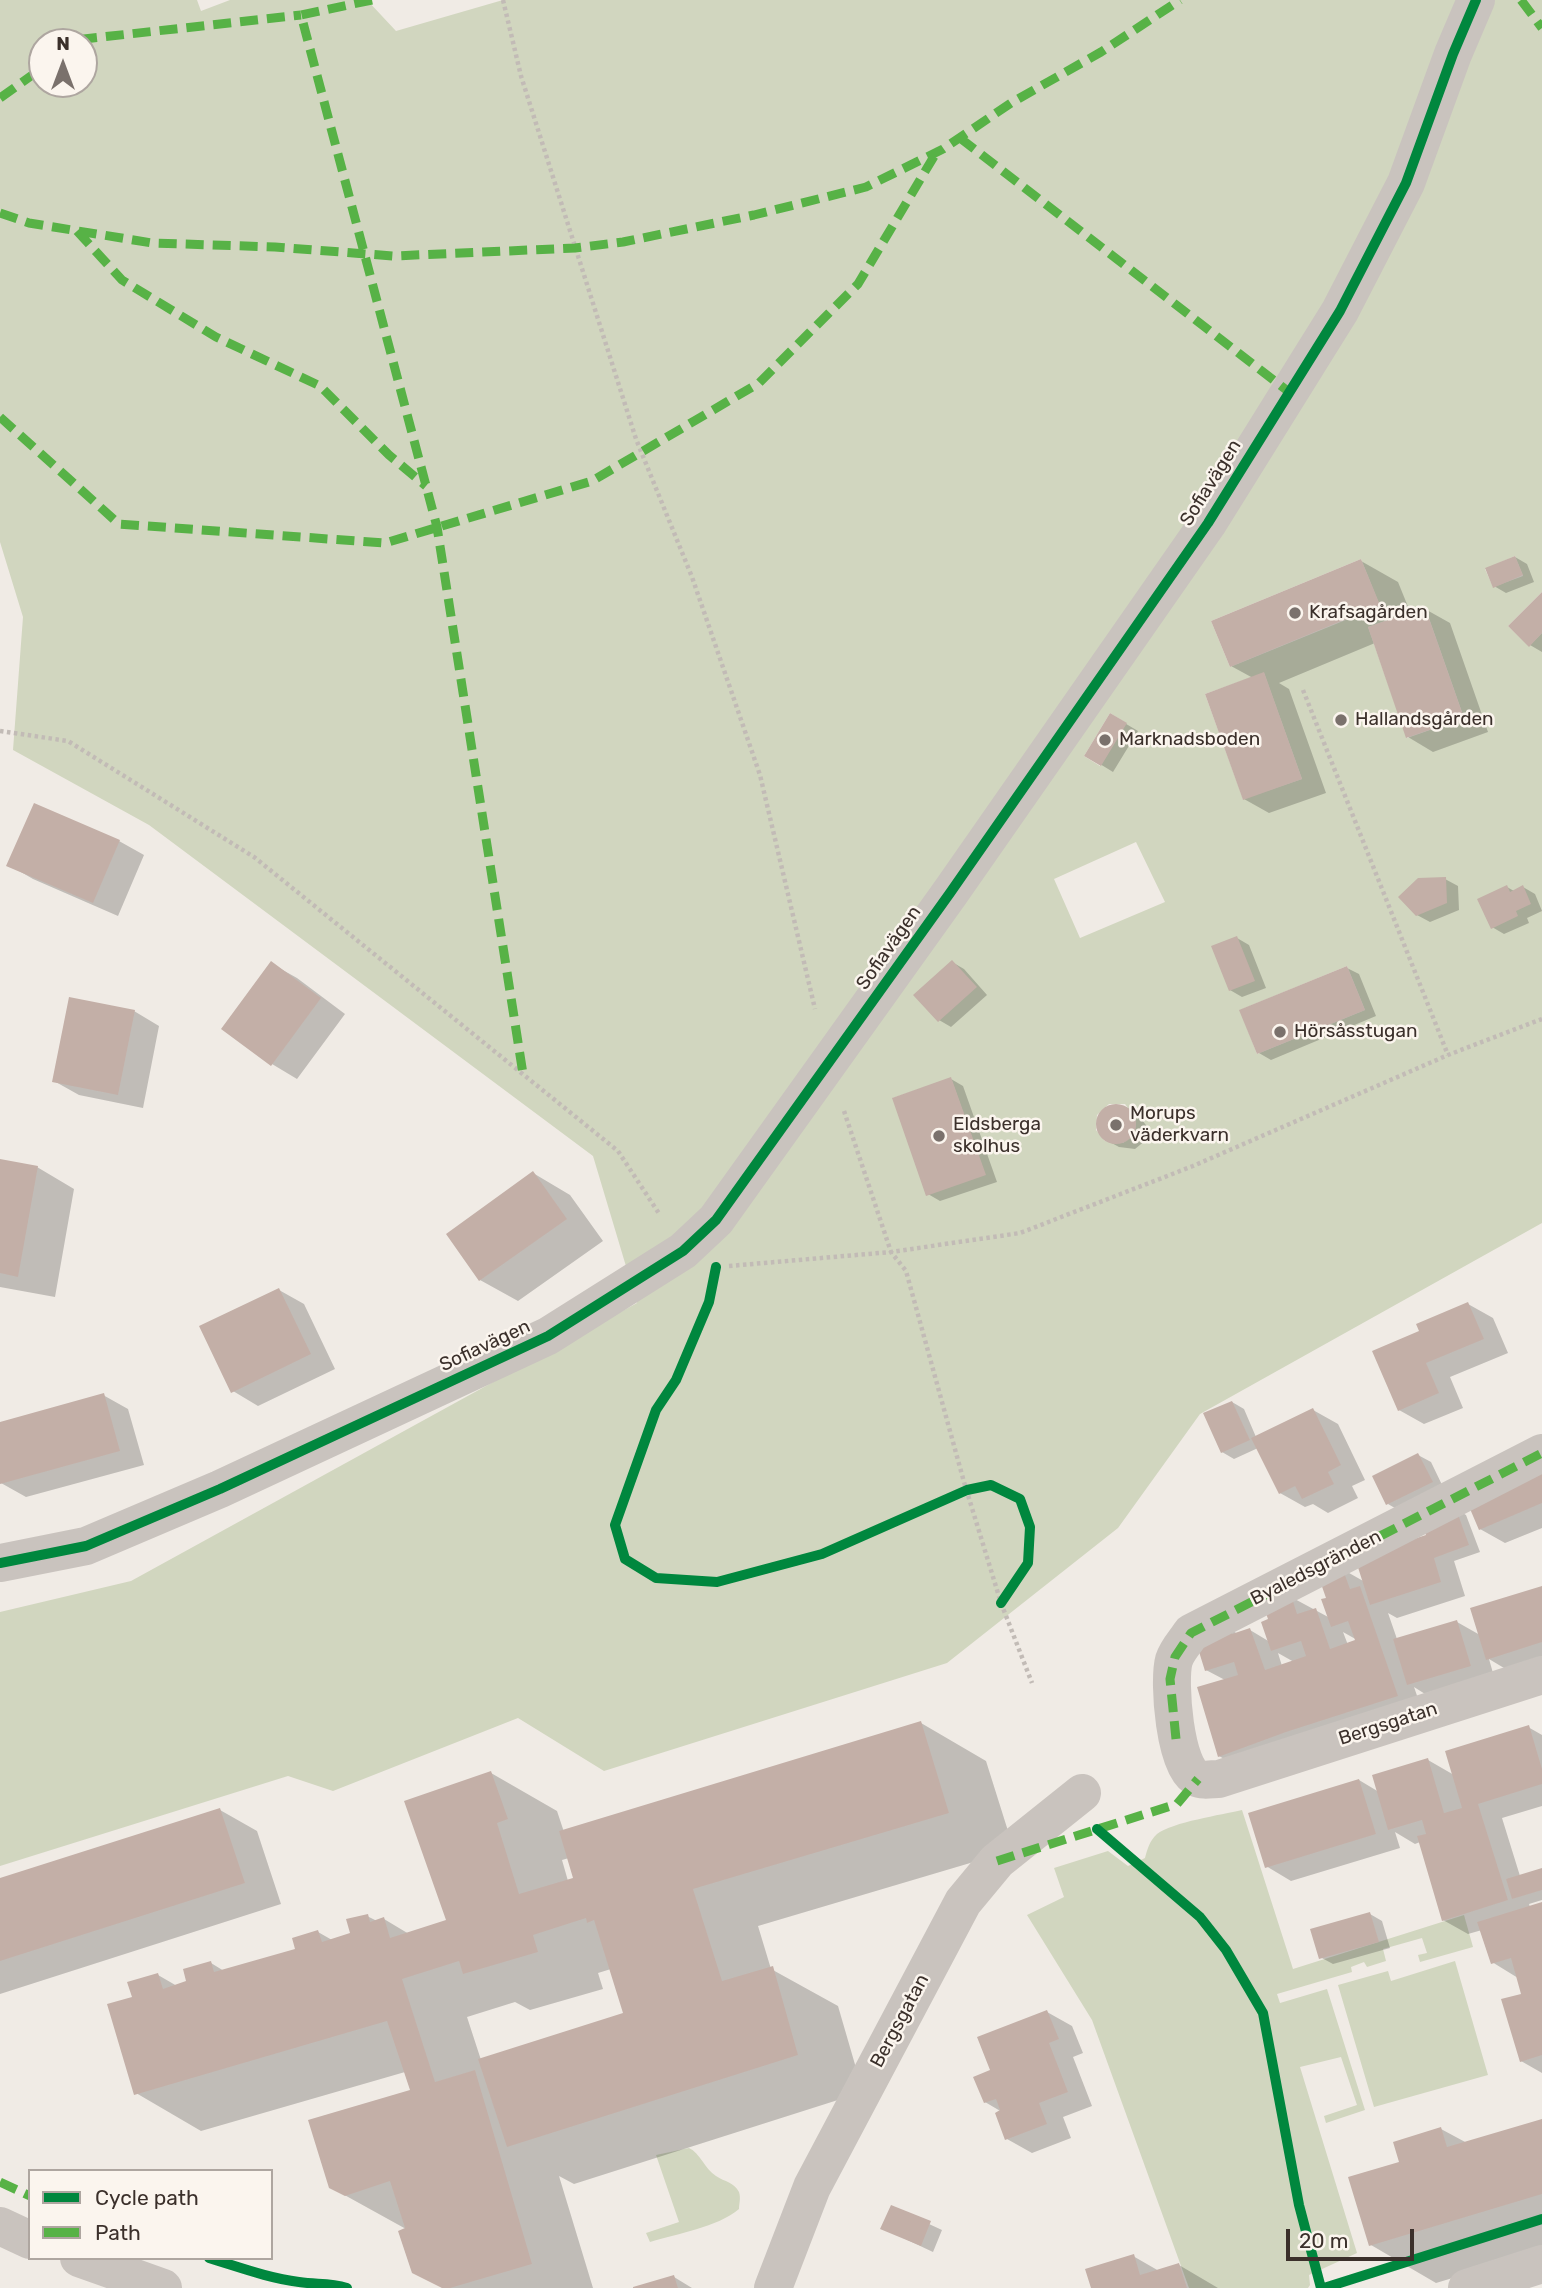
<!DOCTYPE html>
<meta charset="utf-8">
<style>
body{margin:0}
#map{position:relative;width:1542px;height:2288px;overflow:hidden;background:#f0ebe5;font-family:Rubik,sans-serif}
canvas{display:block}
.legend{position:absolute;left:28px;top:2169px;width:245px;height:91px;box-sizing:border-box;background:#fbf5ee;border:2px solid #aea6a0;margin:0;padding:9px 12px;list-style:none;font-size:21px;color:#3b302b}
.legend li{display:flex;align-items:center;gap:14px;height:35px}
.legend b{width:35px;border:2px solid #aea6a0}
.north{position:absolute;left:28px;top:28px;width:70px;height:70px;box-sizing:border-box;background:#fbf5ee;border:2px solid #aea6a0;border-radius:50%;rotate:0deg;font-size:19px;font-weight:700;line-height:28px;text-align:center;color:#3b302b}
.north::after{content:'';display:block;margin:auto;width:24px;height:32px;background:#7a716c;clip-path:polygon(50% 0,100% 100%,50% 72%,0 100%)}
.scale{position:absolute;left:1286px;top:2229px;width:128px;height:32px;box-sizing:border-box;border:4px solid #3b302b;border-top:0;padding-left:9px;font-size:21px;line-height:24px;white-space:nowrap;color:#3b302b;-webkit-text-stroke:5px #fbf5ee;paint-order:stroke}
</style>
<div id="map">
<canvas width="1542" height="2288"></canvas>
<ul class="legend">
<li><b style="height:9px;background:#00873e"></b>Cycle path</li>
<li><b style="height:9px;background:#57b246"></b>Path</li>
</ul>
<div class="north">N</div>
<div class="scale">20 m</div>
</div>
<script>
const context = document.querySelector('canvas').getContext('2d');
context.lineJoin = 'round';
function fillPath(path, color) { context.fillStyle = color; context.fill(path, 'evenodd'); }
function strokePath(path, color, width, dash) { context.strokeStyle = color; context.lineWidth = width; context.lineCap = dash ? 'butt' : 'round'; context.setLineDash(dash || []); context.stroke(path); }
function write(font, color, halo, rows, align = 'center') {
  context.font = font + ' Rubik,sans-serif'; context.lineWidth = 5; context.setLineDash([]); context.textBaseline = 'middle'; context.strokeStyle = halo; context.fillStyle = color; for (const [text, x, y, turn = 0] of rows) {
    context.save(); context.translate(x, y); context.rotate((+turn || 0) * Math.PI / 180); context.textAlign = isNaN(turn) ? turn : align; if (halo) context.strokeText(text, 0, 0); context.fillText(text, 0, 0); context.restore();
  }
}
const green = new Path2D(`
 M0,0h197l4,11 29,-11h137l29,31 107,-31h1039v592l-34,34 21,20 13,-13v590l-342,191 -82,114 -171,135 -343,108 -86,-53 -185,73 -45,-15 -288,90v-254l131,-31 506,-278 -44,-147 -444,-331 -136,-75 10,-133 -23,-75zM42,42h42v42h-42zM1515,556l8,20 -30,11 -8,-18zM1361,559l19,47 -150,61 -19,-46zM1425,607l39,111 -57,20 -39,-111zM1264,673l38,106 -59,20 -38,-105zM1110,713l16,10 -26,43 -16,-10zM1136,842l29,60 -85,36 -26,-59zM1347,966l18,44 -108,44 -17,-44zM951,1078l34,97 -92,-77zM1109,1104h16l11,15 -1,14 -12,10 -18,-2 -9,-11 1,-15z
 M1242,1810l51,159 171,-54 9,32 -53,15 -2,-7 9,-2 -5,-15 -39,11 3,12 -19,6 -3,-5 -13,5 1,5 -75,22 3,9 47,-14 38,121 -39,13 -2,-7 33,-11 -16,-48 -41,10 57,186 -48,22 1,10 -2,3h-119l-97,-268 -65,-105 37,-18 -10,-29 54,-17 20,15 17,-8c2,-8 5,-18 12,-24 16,-12 64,-19 85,-24z
 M1455,1961l33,114 -114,32 -36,-122 50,-14 3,10z
 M689,2148c11,5 16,21 27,28 9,6 18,6 23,16 2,6 0,12 0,17 -21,18 -63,25 -89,33l-4,-9 33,-11 -23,-67z`);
const shadow = new Path2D(`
 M1515,557l12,7 7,18 -28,11 -12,-7z
 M1361,561l37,21 13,32 14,-5 25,14 38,109 -55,20 -25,-15 -33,-94 -96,40 10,6 37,104 -57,20 -25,-14 9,-121 -22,-12z
 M1542,594v58l-12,-7z
 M1111,715l27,16 -25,41 -26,-16z
 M119,841l25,14 -26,61 -85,-37 -24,-14z
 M1445,879l13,7 1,24 -29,12 -13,-7z
 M1507,887l7,4 9,-4 12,7 7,17 -15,7 2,5 -25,11 -12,-7z
 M1237,938l12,7 17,43 -24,9 -12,-7z
 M952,962l12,7 23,26 -36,32 -12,-7z
 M272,964l25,14 48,36 -48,65 -25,-15z
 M1347,968l12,6 17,42 -105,44 -12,-7z
 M134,1011l25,15 -16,82 -64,-13 -25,-14z
 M951,1079l12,7 34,96 -57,19 -12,-7z
 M1110,1105l14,1 13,7 11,15 -2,12 -11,9 -16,-2 -13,-7 -8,-11 1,-14z
 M0,1161l37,6 37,22 -19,108 -55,-10z
 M533,1173l37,22 33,46 -85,60 -38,-21z
 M279,1290l25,14 31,65 -77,37 -25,-15z
 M1468,1304l25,14 15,35 -58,24 13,31 -39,16 -25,-14 22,-78z
 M103,1395l25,14 16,56 -118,32 -25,-14 -1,-60z
 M1232,1402l12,7 12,28 57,-27 25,14 27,56 -13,6 6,12 -30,15 -15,-9 -8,3 -25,-14 -22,-45 -24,11 -12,-7z
 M1418,1455l13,7 13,27 -44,22 -12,-7z
 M1542,1466v62l-37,15 -25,-14z
 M1454,1508l12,7 14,37 -26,9 11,35 -68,22 -9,-5 9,26 60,-17 23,13 62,-47v86l-18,6 -35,-21 6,21 -62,19 -19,-12 8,23 -178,60 -25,-14 6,-76 -19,-10 23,-41 9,5 12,-4 20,12v-22l21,-23 39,21 -2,-19 14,-30 23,13 63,-46zM1343,1632l16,9 -11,4zM1278,1653l16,9 -12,4z
 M921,1723l65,38 28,89 -256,76 13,43 67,37 25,86 -289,92 -15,-8 34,112h-151l-36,-59 -76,-42 82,-96 -7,-19 -204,59 -65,-38 -2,-95 24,-23 19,11 11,-3 23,-20 13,8 73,-21 21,-18 14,8 21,-6 14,-18 10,5 7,-2 25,15 39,-13 43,-148 66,38 7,21zM569,1858l7,21 -8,2 -6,-21zM611,1969l14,45 -144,46 -14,-43 48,-15 15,8 73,-21 -5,-16z
 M1528,1727l14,8v71l-40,12 18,58 22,-6v30l-13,4 1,3 12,-3v169l-21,-12 2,-66 -5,-17 -26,-16 -10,-32 -14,4 -25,-14 -23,-78 -5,2 -20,-12 5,16 -109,33 -25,-15 93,-86 20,12 49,-32 26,15z
 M220,1810l37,21 24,73 -281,90v-114z
 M1370,1914l12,7 8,27 -57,16 -13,-7z
 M1047,2012l25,14 11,27 -10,4 19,49 -29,11 8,21 -39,15 -25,-14 -5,-27 -17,-10 7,-31z
 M1542,2120v131l-106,32 -65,-38 30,-82 40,-34 26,14z
 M892,2207l50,23 -9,22 -51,-24z
 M1133,2256l26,15 20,-6 39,23h-125z
 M674,2277l18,11h-55z`);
const building = new Path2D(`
 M1515,556l8,19 -30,13 -8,-20z
 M1361,559l19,46 -150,62 -19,-46z
 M1542,592v41l-13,14 -21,-21z
 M1425,607l39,111 -58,20 -38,-111z
 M1264,672l38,107 -59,21 -38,-106z
 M1110,713l17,10 -26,43 -17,-10z
 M34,803l86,37 -27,63 -87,-37z
 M1446,877l1,26 -31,13 -18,-19 20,-19z
 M1507,885l3,7 13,-7 8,19 -15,7 2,5 -27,13 -14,-30z
 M1237,936l18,45 -26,10 -18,-45z
 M952,960l25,27 -39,35 -25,-27z
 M271,961l50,37 -50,68 -50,-37z
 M1347,966l18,44 -108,44 -18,-44z
 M69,997l66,13 -17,85 -66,-13z
 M951,1077l35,98 -60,21 -34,-98z
 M1096 1124a20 20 0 1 1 40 0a20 20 0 1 1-40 0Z
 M0,1159l38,7 -20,111 -18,-4z
 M533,1171l34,48 -88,62 -33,-47z
 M279,1288l32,66 -80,39 -32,-67z
 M1468,1302l16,37 -58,24 13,30 -41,18 -26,-60 47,-20 -3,-7z
 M104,1393l16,58 -120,33v-62z
 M1232,1401l18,39 -29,13 -18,-40z
 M1313,1408l28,57 -13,7 6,12 -32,15 -7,-13 -16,8 -28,-56z
 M1418,1453l15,29 -47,23 -14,-29z
 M1542,1464v39l-63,27 -14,-33z
 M1455,1506l14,39 -35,13 7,24 -71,23 -15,-47 71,-23 -7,-16z
 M1342,1567l8,22 10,-3 38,110 -112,36 -68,25 -21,-70 41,-12 -4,-13 -29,9 -9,-29 34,-15 2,7 18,-6 15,42 41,-14 -5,-15 -30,10 -10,-29 7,-3 -5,-14 28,-10 6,19 19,-6 14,41 25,-9 -7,-19 -17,6 -10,-28 5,-1 -8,-23z
 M1542,1586v56l-56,18 -16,-52z
 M1457,1620l14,46 -64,19 -14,-46z
 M921,1721l28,92 -256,76 29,92 51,-15 25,89 -291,92 -29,-88 145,-46 -29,-93 -7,3 -1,-5 -53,17 5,17 -75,22 -4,-13 -57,18 33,103 40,-12 57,194 -82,24h-8l-30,-15 -14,-42 7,-3 -15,-47 -45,15 -16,-8 -21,-68 102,-30 -23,-69 -253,74 -27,-91 25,-7 -5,-15 31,-9 5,16 23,-8 -3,-12 28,-8 3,11 81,-23 -3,-11 26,-8 4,12 28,-9 -4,-14 22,-5 2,8 14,-5 6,21 56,-18 -42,-119 87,-30 17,48 -11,4 22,71 54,-16 -14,-47z
 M1529,1725l13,44v15l-64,20 30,96 -66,21 -25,-85 9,-2 -4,-14 -34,10 -16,-55 56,-17 16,55 18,-5 -17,-57z
 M1359,1779l17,55 -111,34 -17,-55z
 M220,1808l25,75 -245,78v-83z
 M1542,1868v22l-30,9 -6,-20z
 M1542,1902v153l-22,7 -19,-63 20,-5 -10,-36 -20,6 -14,-42z
 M1370,1912l9,30 -60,17 -9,-30z
 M1047,2010l12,29 -10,4 19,49 -29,11 8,21 -42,16 -10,-27 5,-3 -4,-11 -12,4 -11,-26 17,-7 -13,-33z
 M1542,2119v75l-173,52 -21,-69 51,-15 -6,-20 48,-15 6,20z
 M891,2205l40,16 -10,25 -41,-17z
 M1134,2254l6,21 39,-12 8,25h-96l-6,-19z
 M674,2275l4,13h-45v-1z`);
const path = new Path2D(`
 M503,0l18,76 115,363 56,138 68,198 55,234
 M1303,690l145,365
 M0,731l68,10 186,116 364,294 42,64
 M844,1111l47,141 129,-19 173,-67 255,-111 94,-36
 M729,1266l162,-14 15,19 58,211 37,121 31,80`);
const minor = new Path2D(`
 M1542,1453l-351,180c-5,8 -14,17 -17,27 -6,21 1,110 23,118 6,3 15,1 22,1l323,-104
 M0,1563l86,-17 134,-57 328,-153 135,-85 33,-31 234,-327 258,-370 132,-212 66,-128 47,-129 23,-54
 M773,2288l39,-101 151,-285 34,-41 85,-68`);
const tertiary = new Path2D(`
 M0,2226l30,14
 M79,2258l84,30
 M1467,2288l75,-24`);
const quiet = new Path2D(`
 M372,0l-71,15 136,512 86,547
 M1521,0l21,28
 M80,42l4,-3 217,-24
 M0,98l42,-30
 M960,138l329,254
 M0,213l29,10 123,20 123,4 118,9 182,-8 48,-6 131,-27 112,-28 77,-38 68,-46 90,-51 79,-52
 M77,231l45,49 94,57 104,49 69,69 37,31
 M0,417l119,107 266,19 207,-62 167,-98 99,-99 78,-131
 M1176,1739l-6,-60 5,-22 16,-24 351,-180
 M997,1861l180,-57 21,-25
 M0,2182l30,14`);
const cycleway = new Path2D(`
 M716,1267l-7,35 -33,78 -20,30 -41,115 10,34 31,19 61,4 105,-28 145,-64 24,-5 29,14 10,28 -2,36 -27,40
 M0,1563l86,-17 134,-57 328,-153 135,-85 33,-31 234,-327 258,-370 132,-212 66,-128 47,-129 23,-54
 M1097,1829l103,88 26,33 37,63 36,192 22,83
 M209,2258c30,9 59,20 90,24 18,3 29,0 48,6
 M1324,2288l218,-69`);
const markers = [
 [1295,613,7,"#7a716c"],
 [1341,720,7,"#7a716c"],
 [1105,740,7,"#7a716c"],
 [1280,1032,7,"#7a716c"],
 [1116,1125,7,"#7a716c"],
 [939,1136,7,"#7a716c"]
];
const streetNames = [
 ["Sofiavägen",1211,483,-58],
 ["Sofiavägen",889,948,-55],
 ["Sofiavägen",485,1346,-25],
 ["Byaledsgränden",1316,1568,-27],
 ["Bergsgatan",1388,1724,-18],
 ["Bergsgatan",900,2021,-62]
];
const poiNames = [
 ["Krafsagården",1309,613],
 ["Hallandsgården",1355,720],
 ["Marknadsboden",1119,740],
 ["Hörsåsstugan",1294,1032],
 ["Morups",1130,1114],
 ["väderkvarn",1130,1136],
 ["Eldsberga",953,1125],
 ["skolhus",953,1147]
];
fillPath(green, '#d1d6bf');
fillPath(shadow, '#0003');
fillPath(building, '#c3afa7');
strokePath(path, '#c2bbb6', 4.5, [3.5, 3.5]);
strokePath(minor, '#c9c3be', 38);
strokePath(tertiary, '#c9c3be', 38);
strokePath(quiet, '#57b246', 9, [18, 9]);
strokePath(cycleway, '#00873e', 10);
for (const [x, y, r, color] of markers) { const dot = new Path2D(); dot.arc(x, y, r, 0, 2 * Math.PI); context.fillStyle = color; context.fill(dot); strokePath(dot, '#fbf5ee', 2.5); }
write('19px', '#3b302b', '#fbf5ee', streetNames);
write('19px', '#3b302b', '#fbf5ee', poiNames, 'left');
</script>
